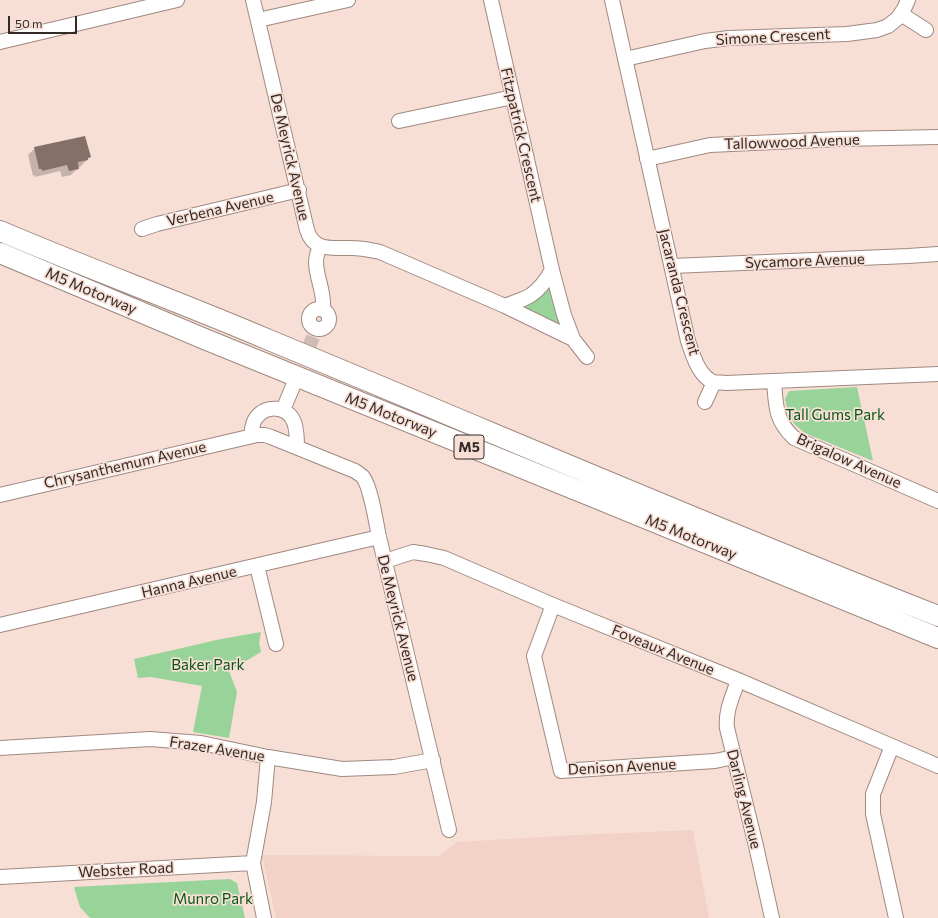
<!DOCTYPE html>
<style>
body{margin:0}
#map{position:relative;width:938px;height:918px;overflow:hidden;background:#f7dfd6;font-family:Commissioner,sans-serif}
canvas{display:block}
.scale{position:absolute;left:8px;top:16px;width:69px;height:18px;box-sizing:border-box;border:2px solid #332a27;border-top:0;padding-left:5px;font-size:12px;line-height:14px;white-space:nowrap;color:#332a27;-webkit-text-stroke:3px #f7dfd6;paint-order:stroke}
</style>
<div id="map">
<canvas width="938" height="918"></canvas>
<div class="scale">50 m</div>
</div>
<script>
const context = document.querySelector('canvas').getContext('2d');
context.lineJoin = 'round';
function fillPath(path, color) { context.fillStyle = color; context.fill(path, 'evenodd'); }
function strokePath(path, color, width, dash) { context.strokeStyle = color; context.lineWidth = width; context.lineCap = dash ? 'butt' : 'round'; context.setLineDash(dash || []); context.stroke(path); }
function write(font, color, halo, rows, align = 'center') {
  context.font = font + ' Commissioner,sans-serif'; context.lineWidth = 3.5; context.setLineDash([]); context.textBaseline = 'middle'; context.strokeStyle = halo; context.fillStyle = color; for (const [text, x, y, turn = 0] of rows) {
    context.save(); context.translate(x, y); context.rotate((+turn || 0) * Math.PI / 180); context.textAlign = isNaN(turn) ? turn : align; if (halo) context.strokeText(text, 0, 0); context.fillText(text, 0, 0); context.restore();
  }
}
const built = new Path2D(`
 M693,830l16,88h-433l-14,-63 177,1 18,-14 118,-7z`);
const green = new Path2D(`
 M549,288h3l10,41 -37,-19v-3l11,-7z
 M857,387l16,74 -68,-28 -10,-8 -7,-12 -3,-14 4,-8z
 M261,632l-2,11 2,9 -32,19 8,21 -8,46 -36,-6 9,-46 -51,-9 -13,1 -4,-19 87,-20z
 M230,879l7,4 8,35h-155l-10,-11 -6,-20z`);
const shadow = new Path2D(`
 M35,148l55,9 -10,10h-2v1l-7,7 -9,2 -2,-6 -25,6v-2l-2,1 -5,-21z`);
const building = new Path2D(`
 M85,136l6,21 -3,1v2l-10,2 1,7 -10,2 -2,-6 -25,6v-2h-3l-5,-22z`);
const minorTunnel = new Path2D(`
 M294,384l19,-47`);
const minor = new Path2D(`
 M253,0l54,230c7,23 27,17 45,18 10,0 18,2 28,4l125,54 68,33 14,18
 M491,0l61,270c-5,9 -12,19 -21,25 -8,5 -17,7 -26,11
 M612,0l76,341c5,14 10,34 25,41 4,1 9,0 13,1l212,-9
 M901,14l25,16
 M258,20l90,-20
 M0,42l177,-42
 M625,59l80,-18 24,-3 118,-4 30,-4 11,-4 10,-8 6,-9 4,-9
 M399,121l114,-24
 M647,159l63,-14 130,-6 98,-2
 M142,229l15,-5 142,-34
 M320,246c-2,5 -4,10 -4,16 0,16 9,30 7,48
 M672,266l236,-10 30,-2
 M552,270l12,45 9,24
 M309 319a10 10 0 1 1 20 0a10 10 0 1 1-20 0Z
 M774,381c2,25 1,39 20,57l144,63
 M705,402l9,-20
 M283,410l10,-24
 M251,436c1,-6 1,-13 5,-18 10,-14 32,-12 38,4 3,8 3,17 3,25
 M0,495l257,-60h8l6,2 84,34c3,2 6,4 8,6 8,11 13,45 16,60l70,293
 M385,561l28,-9 13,2 18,4 109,47 185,75 154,66 46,20
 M257,566l19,78
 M553,605l-19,51 27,115 154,-10 19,-4
 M0,625l379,-88
 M738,680c-5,16 -13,31 -11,48l29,118 16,72
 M892,746l-19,48v20l23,104
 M0,748l150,-9 51,4 67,14 74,12 52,-2 39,-7
 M0,877l253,-14
 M264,918l-11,-55 11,-61 4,-45`);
const highway = new Path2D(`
 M0,231c89,38 180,71 269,109 223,92 444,188 669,276
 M0,253l207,87 389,158 342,140`);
const shields = [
 [469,447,30]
];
const shieldNames = [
 ["M5",469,447]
];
const streetNames = [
 ["Simone Crescent",773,37,-3],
 ["Fitzpatrick Crescent",521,135,77],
 ["Tallowwood Avenue",792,142,-2],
 ["De Meyrick Avenue",290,157,77],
 ["Verbena Avenue",220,209,-13],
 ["Sycamore Avenue",805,261,-2],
 ["M5 Motorway",91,291,23],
 ["Jacaranda Crescent",679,292,76],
 ["M5 Motorway",391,415,22],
 ["Brigalow Avenue",849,461,24],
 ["Chrysanthemum Avenue",125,465,-13],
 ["M5 Motorway",691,537,22],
 ["Hanna Avenue",189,582,-13],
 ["De Meyrick Avenue",398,618,76],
 ["Foveaux Avenue",663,650,22],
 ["Frazer Avenue",217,749,9],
 ["Denison Avenue",622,767,-3],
 ["Darling Avenue",744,799,76],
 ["Webster Road",126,870,-3]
];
const parkNames = [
 ["Tall Gums Park",835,415],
 ["Baker Park",208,665],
 ["Munro Park",213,899]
];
fillPath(built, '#f2d2c6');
fillPath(green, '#98d399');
fillPath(shadow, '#0003');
fillPath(building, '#857067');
strokePath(minorTunnel, '#d0bbb3', 14, [14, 7]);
strokePath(minor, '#9f8980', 16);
strokePath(highway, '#9f8980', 22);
strokePath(minor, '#fff', 14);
strokePath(highway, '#fff', 20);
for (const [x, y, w] of shields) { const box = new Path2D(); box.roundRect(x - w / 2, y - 12, w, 24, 3); context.fillStyle = '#f7dfd6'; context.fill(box); strokePath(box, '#332a27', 1); }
write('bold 14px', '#332a27', null, shieldNames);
write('15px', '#332a27', '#f7dfd6', streetNames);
write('15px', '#075515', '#f7dfd6', parkNames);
</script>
